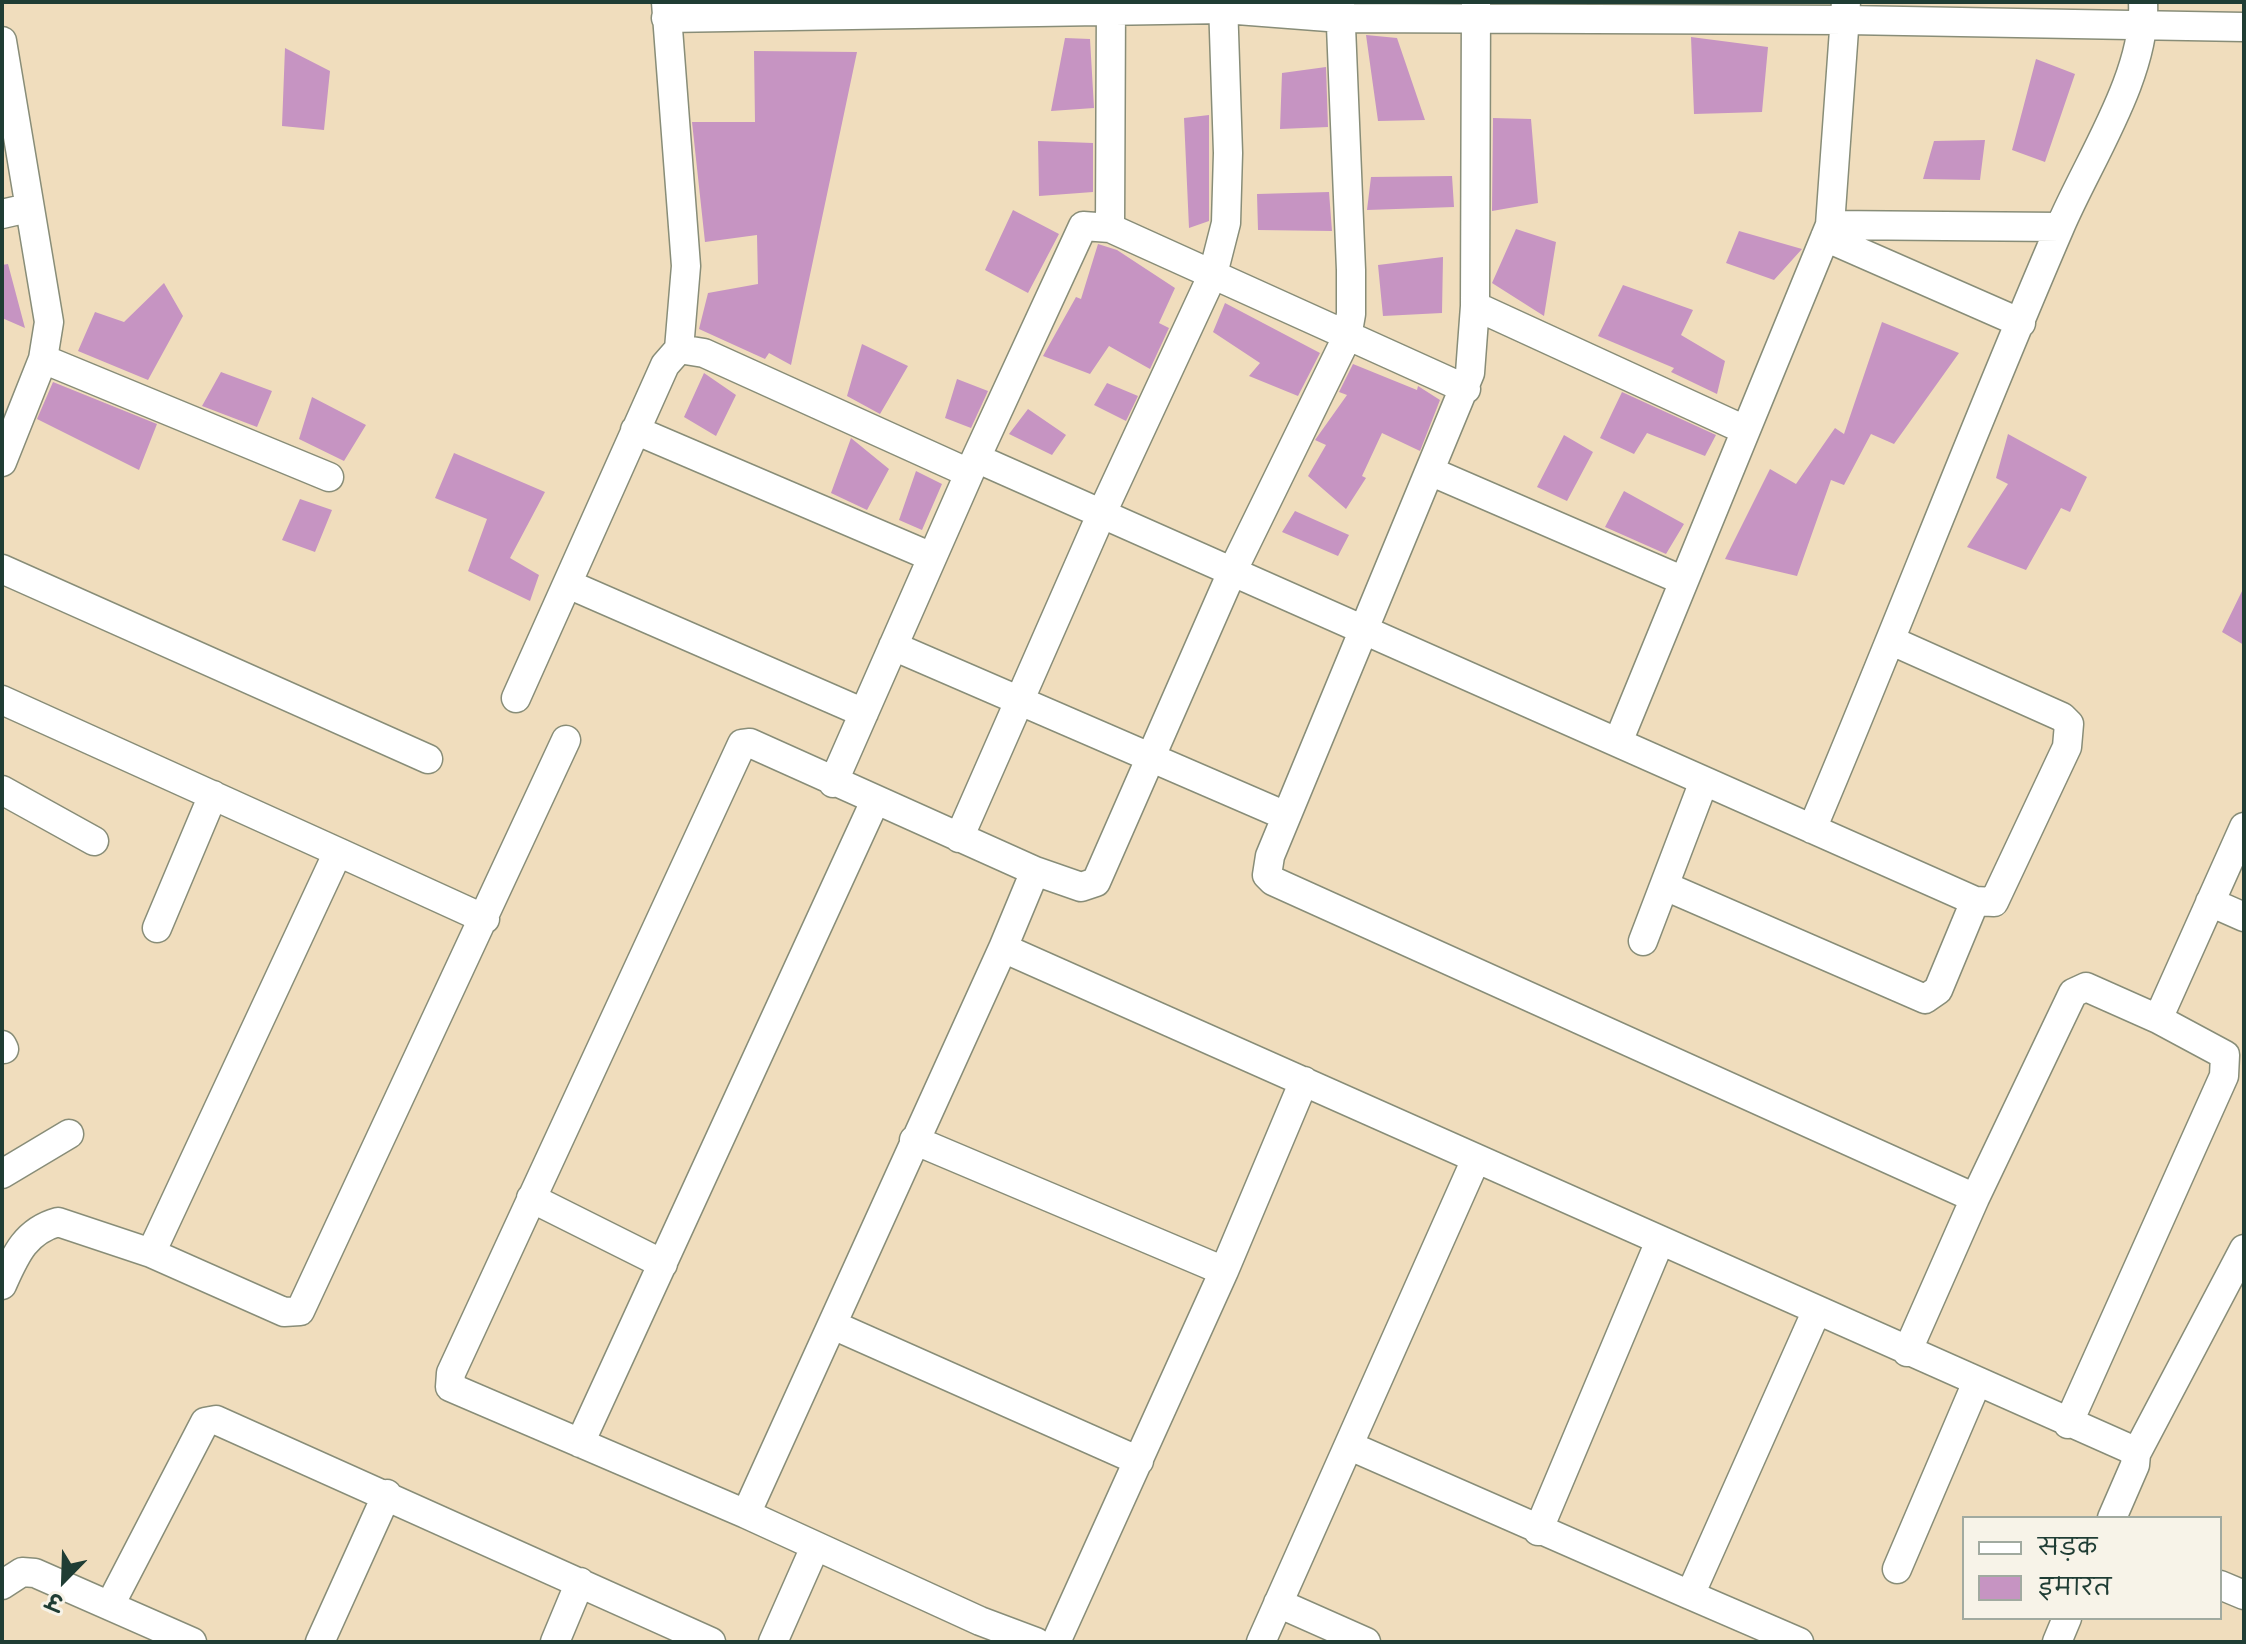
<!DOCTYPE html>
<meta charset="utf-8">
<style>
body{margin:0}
#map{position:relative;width:2246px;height:1644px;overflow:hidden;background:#f0ddbd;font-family:Delius,"Playpen Sans Deva",sans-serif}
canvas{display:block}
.frame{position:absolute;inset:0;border:4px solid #1f3d34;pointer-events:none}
.legend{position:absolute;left:1962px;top:1516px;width:260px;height:104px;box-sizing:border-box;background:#f7f3e8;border:2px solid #a1aaa0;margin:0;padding:10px 14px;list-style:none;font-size:24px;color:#1f3d34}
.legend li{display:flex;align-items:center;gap:16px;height:40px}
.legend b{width:40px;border:2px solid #a1aaa0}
.north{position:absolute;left:24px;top:1540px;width:80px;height:80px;-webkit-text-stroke:6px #f7f3e8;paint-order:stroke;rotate:203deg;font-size:22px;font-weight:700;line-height:32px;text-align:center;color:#1f3d34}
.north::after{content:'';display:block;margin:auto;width:28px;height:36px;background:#1f3d34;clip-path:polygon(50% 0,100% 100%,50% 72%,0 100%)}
</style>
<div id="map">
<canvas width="2246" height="1644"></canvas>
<div class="frame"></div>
<ul class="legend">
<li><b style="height:10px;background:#fff"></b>सड़क</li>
<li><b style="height:22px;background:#c694c2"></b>इमारत</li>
</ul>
<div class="north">उ</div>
</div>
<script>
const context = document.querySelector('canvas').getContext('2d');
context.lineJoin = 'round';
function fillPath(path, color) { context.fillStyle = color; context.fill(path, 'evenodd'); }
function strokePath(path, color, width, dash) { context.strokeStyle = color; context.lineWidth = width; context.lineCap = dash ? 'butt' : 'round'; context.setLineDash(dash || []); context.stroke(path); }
const building = new Path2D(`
 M1366,35l31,3 28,82 -47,1z
 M1691,37l77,10 -6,65 -68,2z
 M1065,38l25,1 4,69 -43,3z
 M285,48l45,23 -6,59 -42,-4z
 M754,51l103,1 -66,313 -22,-12 -4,6 -66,-30 9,-36 50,-9 -1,-49 -52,7 -13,-120h63z
 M2036,59l39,15 -30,88 -33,-12z
 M1326,67l2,60 -48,2 2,-56z
 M1209,115v106l-20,7 -5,-110z
 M1493,118l38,1 7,84 -46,8z
 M1985,140l-5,40 -57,-1 11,-38z
 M1038,141l55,2v49l-54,4z
 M1452,176l2,31 -87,3 4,-33z
 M1329,192l3,39 -74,-1 -1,-36z
 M1013,210l46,24 -31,59 -43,-23z
 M1516,229l40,13 -12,74 -52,-33z
 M1739,231l63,18 -28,31 -48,-17z
 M1098,244l19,6 58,38 -16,35 10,5 -19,41 -41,-23 -19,28 -47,-18 33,-59 5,2z
 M1443,257l-1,56 -59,3 -5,-51z
 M8,264l17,64 -23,-10v-53z
 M164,283l19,33 -35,64 -70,-29 17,-39 29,10z
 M1623,285l70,25 -12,25 44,26 -8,33 -46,-22 3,-4 -76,-32z
 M1225,303l95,50 -22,43 -49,-20 11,-13 -47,-31z
 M1882,322l77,31 -65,91 -23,-10 -27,51 -13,-5 -34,96 -72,-17 45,-90 26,15 39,-56 9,6z
 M862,344l46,22 -28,48 -33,-18z
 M1353,364l64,26 1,-4 22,14 -20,51 -38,-18 -20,43 4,2 -20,31 -38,-33 18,-31 -11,-5 32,-45 -8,-3z
 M221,372l51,19 -15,36 -55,-21z
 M704,373l32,22 -20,41 -32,-19z
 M957,379l31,12 -17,37 -26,-10z
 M53,382l104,42 -18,46 -102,-51z
 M1107,383l31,13 -12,25 -32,-16z
 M1622,392l94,43 -11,21 -58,-23 -13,21 -34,-16z
 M312,397l54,28 -22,36 -45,-22z
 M1028,409l38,26 -14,20 -43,-21z
 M2008,434l79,43 -17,35 -9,-4 -35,62 -59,-23 41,-63 -12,-6z
 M1564,435l29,17 -26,49 -30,-14z
 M851,438l38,31 -22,41 -36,-17z
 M454,453l91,39 -35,66 29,17 -9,26 -62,-30 19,-52 -52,-21z
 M916,471l26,13 -20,46 -23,-10z
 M1624,491l60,33 -18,30 -61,-27z
 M300,499l32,11 -17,42 -33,-12z
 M1295,511l54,24 -11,21 -56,-24z
 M2244,587v58l-22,-13z`);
const minor = new Path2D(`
 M666,2l20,264 -7,83
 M1340,2l11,268v44l-4,23 -115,235 -136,310 -15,5 -46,-16 -285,-128 -8,1 -291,629 -1,14 296,127 257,-566 1125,500 8,6 -1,11 -23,53
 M1476,2l-1,304 -5,67 -200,483 -3,19 6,6 702,317
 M666,18l558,-9 117,9 506,2 397,7
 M2,41l47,281 -6,37 -41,103
 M2,214l26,-6
 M1830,225l230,2
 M1110,228l1,-226
 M1825,237l196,86
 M1475,306l270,124
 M43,359l286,118
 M635,430l297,127
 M976,458l999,443 19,1 73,-155 2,-23 -7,-7 -170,-76
 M1432,472l252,109
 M2,569l426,190
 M568,584l296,129
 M893,646l393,170
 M516,698l149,-333 14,-16 25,4 265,120
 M2,700l336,152
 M1618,742l212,-517 16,-223
 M833,783l143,-325 107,-232 27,2 356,161
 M2,790l92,51
 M1812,829c85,-200 162,-403 248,-602 28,-66 87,-153 83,-225
 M959,838l142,-323 112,-241 13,-51 2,-70 -5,-151
 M1665,886l260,113 13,-9 37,-89
 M2210,902l34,15
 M157,928l56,-133
 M1643,941l61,-160
 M1003,948l32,-77
 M2,1045l2,4
 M914,1140l310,131
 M2,1174l67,-40
 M531,1198l132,66
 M151,1253l187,-401 147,67
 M2,1285c13,-29 23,-54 56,-63l93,31 133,59 16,-1 266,-571
 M833,1325l306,136
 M1907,1352l68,-154 98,-205 13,-6 72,32
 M2068,1424l156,-348 1,-21 -67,-36 86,-192
 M580,1443l295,-642
 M1350,1446l340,149 127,-285
 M2136,1454l108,-205
 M746,1514l234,107 56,21
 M1538,1531l122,-290
 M1897,1569l80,-187
 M2,1585l20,-13 13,1 157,69
 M2220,1585l24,10
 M1690,1595l109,47
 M1278,1603l88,39
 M110,1605l95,-183 11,-2 495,222
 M320,1642l67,-148
 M555,1642l25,-60
 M773,1642l42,-95
 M1056,1642l168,-371 80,-190
 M1261,1642l215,-483
 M2057,1642l10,-24`);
fillPath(building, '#c694c2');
strokePath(minor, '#888d78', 31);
strokePath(minor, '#fff', 28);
</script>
